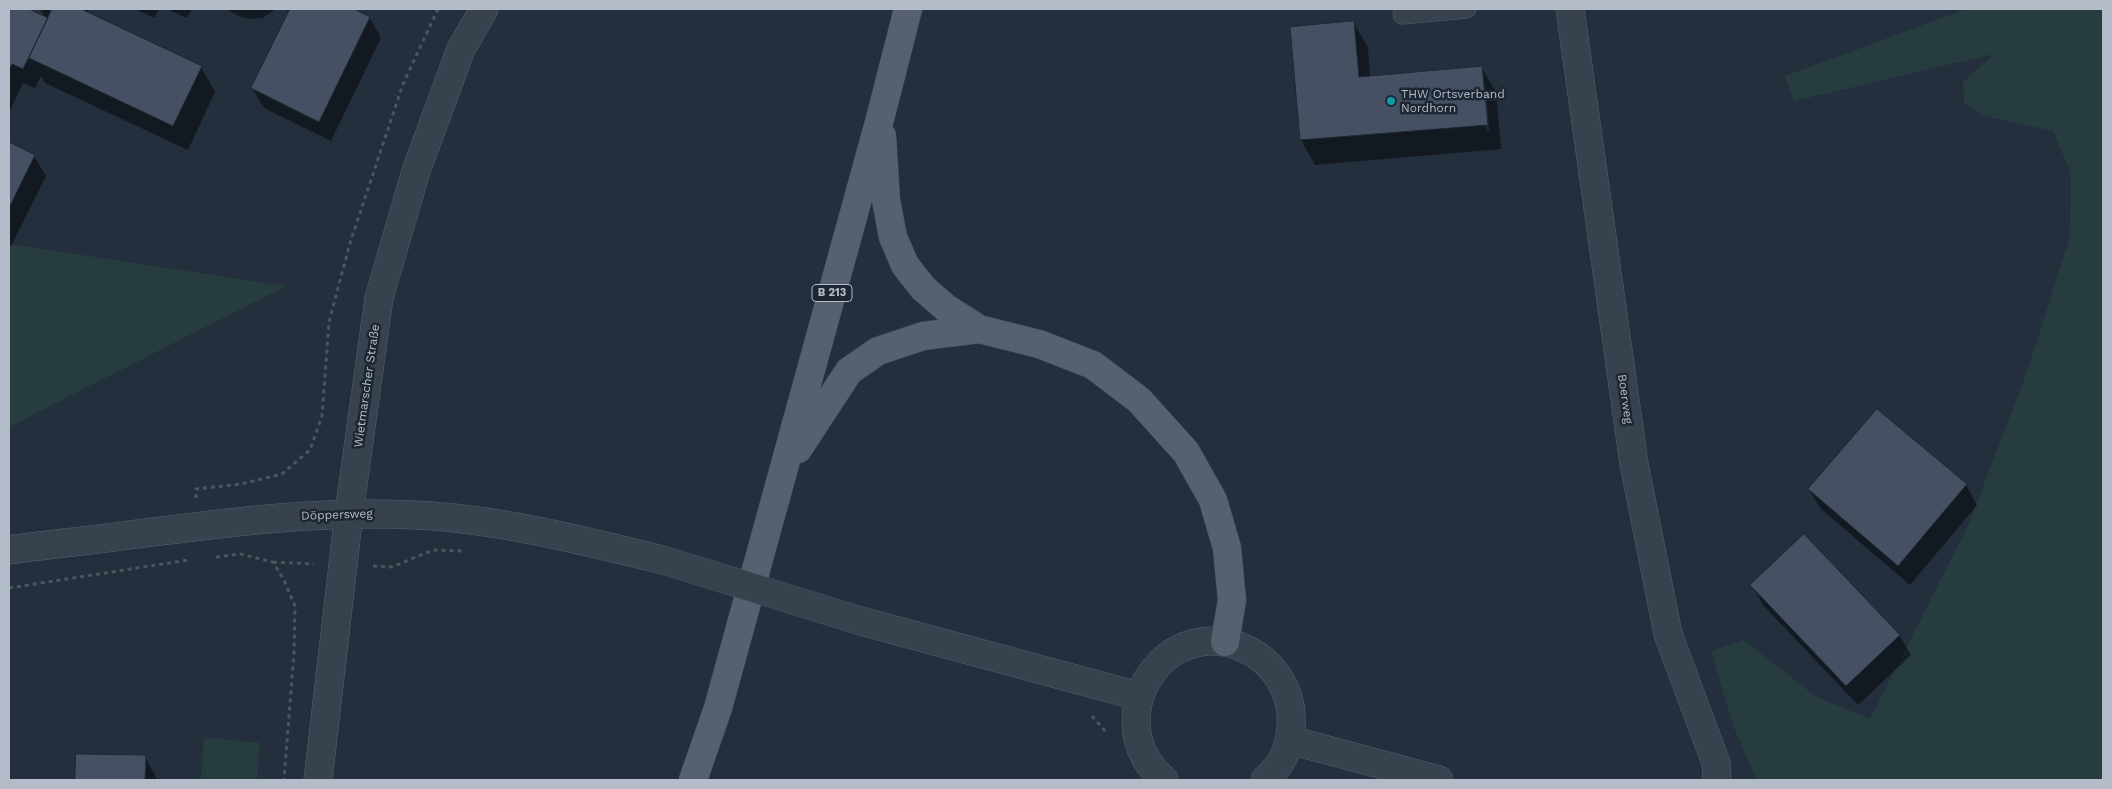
<!DOCTYPE html>
<meta charset="utf-8">
<style>
body{margin:0}
#map{position:relative;width:2112px;height:789px;overflow:hidden;background:#242f3e;font-family:"Work Sans",sans-serif}
canvas{display:block}
.frame{position:absolute;inset:0;border:10px solid #b4bcc9;pointer-events:none}
</style>
<div id="map">
<canvas width="2112" height="789"></canvas>
<div class="frame"></div>
</div>
<script>
const context = document.querySelector('canvas').getContext('2d');
context.lineJoin = 'round';
function fillPath(path, color) { context.fillStyle = color; context.fill(path, 'evenodd'); }
function strokePath(path, color, width, dash) { context.strokeStyle = color; context.lineWidth = width; context.lineCap = dash ? 'butt' : 'round'; context.setLineDash(dash || []); context.stroke(path); }
function write(font, color, halo, rows, align = 'center') {
  context.font = font + ' "Work Sans",sans-serif'; context.lineWidth = 5; context.setLineDash([]); context.textBaseline = 'middle'; context.strokeStyle = halo; context.fillStyle = color; for (const [text, x, y, turn = 0] of rows) {
    context.save(); context.translate(x, y); context.rotate((+turn || 0) * Math.PI / 180); context.textAlign = isNaN(turn) ? turn : align; if (halo) context.strokeText(text, 0, 0); context.fillText(text, 0, 0); context.restore();
  }
}
const green = new Path2D(`
 M1966,9h137v771h-346l-23,-52 -23,-77 33,-11 71,56 55,23 98,-193 60,-157 42,-133 1,-63 -18,-42 -68,-15 -21,-13 -1,-21 31,-28 -200,47 -9,-25z
 M9,244l277,42 -277,141z
 M204,737l56,6 -3,37h-56z`);
const shadow = new Path2D(`
 M9,9h17l20,9 -6,-9h49l-2,4 114,54 14,25 -27,58 -143,-67 -4,-7 -6,12 -12,-5 -14,30z
 M135,9h24l-5,9z
 M167,9h25l-5,9z
 M227,9h49l-13,9 -13,1 -12,-3z
 M291,9h60l19,9 11,20 -50,103 -67,-33 -12,-20z
 M1353,22l15,25 2,30 112,-9 14,24 5,57 -186,16 -14,-25 -9,-112zM1483,92h3l3,39h-2z
 M9,144l25,12 12,20 -35,70 -2,-1z
 M1966,485l11,20 -67,80 -89,-76 -12,-19z
 M1752,585l147,50 12,20 -53,50 -95,-100z
 M77,755l68,2 11,20v3h-80z`);
const building = new Path2D(`
 M9,9h20l19,9 -25,51 -11,-5 -3,6z
 M52,9h29l121,57 -29,60 -144,-68z
 M290,9h64l16,8 -51,105 -68,-34z
 M1354,21l5,56 123,-11 6,59 -188,15 -10,-113z
 M9,142l26,13 -26,53z
 M1877,409l90,75 -69,82 -90,-77z
 M1804,534l96,101 -54,51 -96,-101z
 M76,754l70,1 -1,25h-70z`);
const path = new Path2D(`
 M196,498v-9l45,-5 41,-10 28,-24 12,-34 7,-94 21,-79 53,-159 35,-75
 M216,557l24,-3 33,8 11,18 11,26 -1,47 -10,127
 M273,562l41,2
 M373,566l19,1 41,-17 31,1
 M9,588l179,-28
 M1092,716l14,16`);
const service = new Path2D(`
 M1402,15l65,-6`);
const minor = new Path2D(`
 M1570,9l64,455 34,170 48,129 1,17
 M1290,740l149,40
 M318,780l31,-267`);
const tertiary = new Path2D(`
 M349,513l30,-215 37,-127 45,-122 23,-40
 M9,550c40,-6 80,-9 120,-15 95,-12 189,-25 286,-20 84,4 166,25 248,45
 M861,621l277,75
 M1164,780c-21,-18 -31,-42 -27,-71 2,-18 10,-32 23,-46 52,-51 137,-6 131,64 -1,13 -4,26 -11,36 -4,6 -10,12 -15,17`);
const primary = new Path2D(`
 M882,136l4,64 7,37 12,28 18,23 23,20 33,21 60,15 54,21 46,35 47,52 27,48 14,48 5,52 -7,42
 M798,449l51,-78 29,-20 45,-15 56,-7
 M693,780l25,-72 163,-593 27,-106`);
const tertiaryBridge = new Path2D(`
 M663,560l198,61`);
const markers = [
 [1391,101,5,"#0f9aa8"]
];
const shields = [
 [832,293,40]
];
const shieldNames = [
 ["B 213",832,293]
];
const poiNames = [
 ["THW Ortsverband",1401,94],
 ["Nordhorn",1401,108]
];
const streetNames = [
 ["Wietmarscher Straße",367,386,-82],
 ["Boerweg",1625,399,82],
 ["Döppersweg",337,515,-2]
];
fillPath(green, '#263c3f');
fillPath(shadow, '#0007');
fillPath(building, '#455162');
strokePath(building, '#1f2835', 1);
strokePath(service, '#565f6c', 19);
strokePath(minor, '#565f6c', 29);
strokePath(tertiary, '#565f6c', 29);
strokePath(primary, '#414a57', 29);
strokePath(path, '#44595c', 3, [4, 4]);
strokePath(service, '#38414e', 18);
strokePath(minor, '#38414e', 28);
strokePath(tertiary, '#38414e', 28);
strokePath(primary, '#56606e', 28);
strokePath(tertiaryBridge, '#565f6c', 29, []);
strokePath(tertiaryBridge, '#38414e', 28);
for (const [x, y, r, color] of markers) { const dot = new Path2D(); dot.arc(x, y, r, 0, 2 * Math.PI); context.fillStyle = color; context.fill(dot); strokePath(dot, '#1d2633', 2); }
for (const [x, y, w] of shields) { const box = new Path2D(); box.roundRect(x - w / 2, y - 8.5, w, 17, 4); context.fillStyle = '#1d2633'; context.fill(box); strokePath(box, '#b4bcc9', 1); }
write('bold 11px', '#b4bcc9', null, shieldNames);
write('12px', '#b4bcc9', '#1d2633', poiNames, 'left');
write('12px', '#b4bcc9', '#1d2633', streetNames);
</script>
